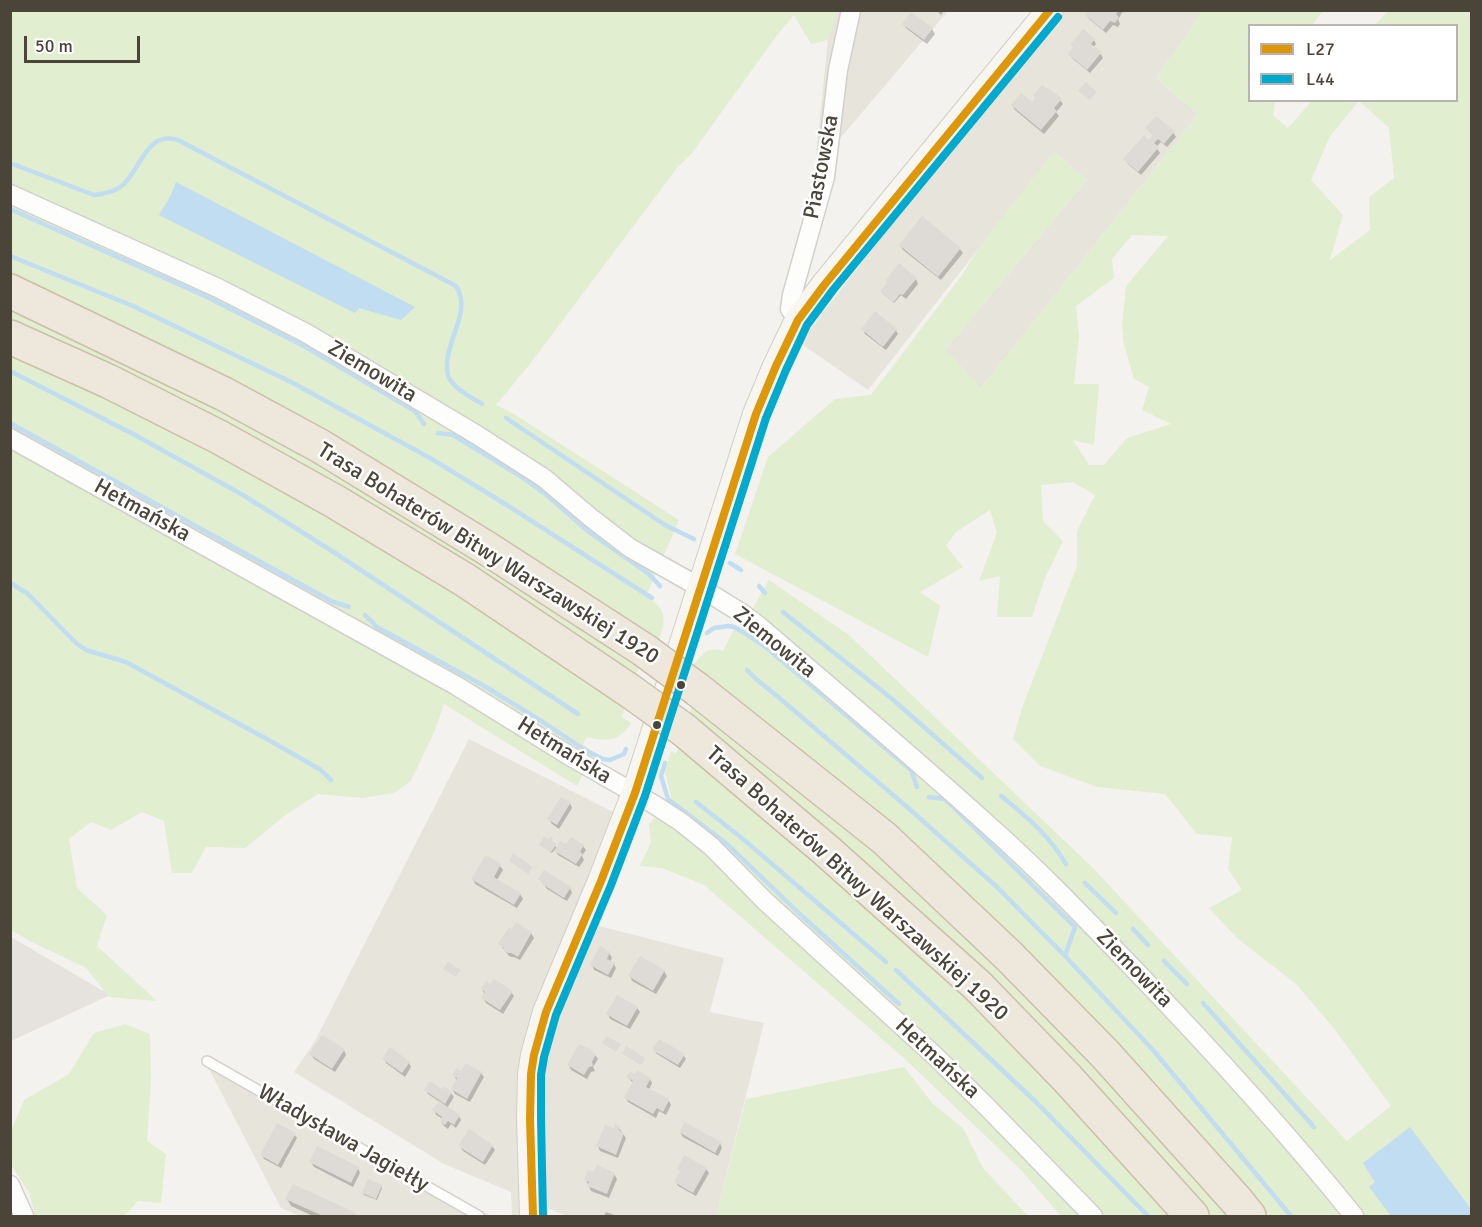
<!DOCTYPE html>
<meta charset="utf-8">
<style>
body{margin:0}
#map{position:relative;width:1482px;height:1227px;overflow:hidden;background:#f4f2ee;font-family:Signika,sans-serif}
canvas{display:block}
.frame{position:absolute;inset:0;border:12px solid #4b4439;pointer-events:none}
.legend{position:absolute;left:1248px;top:24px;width:210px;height:78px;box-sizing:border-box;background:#fff;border:2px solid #b7b4b0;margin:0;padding:8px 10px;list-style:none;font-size:18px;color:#4b4439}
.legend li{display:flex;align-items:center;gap:12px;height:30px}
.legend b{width:30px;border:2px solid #b7b4b0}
.scale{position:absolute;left:24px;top:36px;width:116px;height:27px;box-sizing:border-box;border:3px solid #4b4439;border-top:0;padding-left:8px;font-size:18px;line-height:21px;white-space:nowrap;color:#4b4439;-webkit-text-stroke:4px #fff;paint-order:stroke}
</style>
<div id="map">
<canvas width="1482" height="1227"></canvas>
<div class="frame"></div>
<ul class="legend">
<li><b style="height:8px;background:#dd9709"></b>L27</li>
<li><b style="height:8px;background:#00a9ce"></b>L44</li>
</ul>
<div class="scale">50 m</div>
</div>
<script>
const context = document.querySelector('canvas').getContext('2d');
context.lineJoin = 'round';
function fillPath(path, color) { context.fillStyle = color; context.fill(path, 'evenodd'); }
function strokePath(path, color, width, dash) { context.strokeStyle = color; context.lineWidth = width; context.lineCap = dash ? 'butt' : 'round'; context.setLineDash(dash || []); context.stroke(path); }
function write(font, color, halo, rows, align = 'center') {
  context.font = font + ' Signika,sans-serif'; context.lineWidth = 5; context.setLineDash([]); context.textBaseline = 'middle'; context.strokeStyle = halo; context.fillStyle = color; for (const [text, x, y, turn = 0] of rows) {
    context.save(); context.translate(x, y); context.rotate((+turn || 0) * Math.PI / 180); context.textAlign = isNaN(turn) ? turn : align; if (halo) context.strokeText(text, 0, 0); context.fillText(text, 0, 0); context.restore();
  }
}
const residential = new Path2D(`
 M837,11h111l-105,124 -27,20 12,-115z
 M1065,11h138l-47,67 42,36 -217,274 -36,-38 142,-170 -33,-28 -186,238 -68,-47 122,-159z
 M469,739l170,86 -40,101 125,32 -14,54 54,11 -48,193h-149l-25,-10v10h-30l-1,-24 -67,-28 -150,-92 21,-31z
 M206,1063l285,153h-191l-19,-8z`);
const industrial = new Path2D(`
 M11,937l99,58 -99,46z`);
const green = new Path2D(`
 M11,11h826l-9,29 -17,4 -17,-29 -16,19 -86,119 -15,15 -147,196 -34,41 18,9 165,106 -33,76c22,14 20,24 12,47l-9,-6 -27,80 9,6c-12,19 -24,19 -44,14l-4,7 11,9 -17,33 -133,-82 -9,26 -24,51 -17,12 -32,5 -44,-4 -31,20 -42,34 -39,-1 -14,26h-20l-8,-52 -22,-9 -31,18 -20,-8 -22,17 8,49 30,27 -10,31 60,55 -48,-4 -23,-29 -56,-27 -19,-11z
 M1203,11h120l-11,14 -62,1v74l25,1 -2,14 15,13 24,-27h47l-29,35 -19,44 32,35 -13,45 40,-30 -1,-33 25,-19 -5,-50 -30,-27 97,-1v-74l-81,-1 13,-14h83v1205h-410l-41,-47 -115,-110 -201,-174 -42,-17 -22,-2 11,-24 -2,-18 22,-27 -6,-25 6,-21 5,3 26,-78 -10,-9c10,-12 14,-21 31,-16l10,-20 8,-2 28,-49 80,55 244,233 254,273 44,-35 -59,-80 -36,-42 -59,-46 -28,-30 33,-18 -14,-21 4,-32 -35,-3 -32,-40 -68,-7 -57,-21 -27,-27 9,-31 55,-142v-35l18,-36 -22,-13 -32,3 2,36 20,20 -18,37 -13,39h-35l3,-41 -21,5 18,-48 -7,-23 -34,22 -10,14 17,21 -43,25 20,14 -12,51 -193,-103 33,-97 67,-58 36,-4 91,-120 22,-35 70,-88 33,28 -142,170 36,38 217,-274 -42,-36zM1132,235l36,1 -42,50 -4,40 2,18 10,35 15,8 -7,23 29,14 -44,14 -23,27h-15l-16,-25 21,5 5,-61h-25l5,-47 -3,-31 38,-28 -2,-19z
 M125,1024l25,10 1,47 -4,60 19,13 -5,49 -23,-2 -14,15h-89l-5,-22 -19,-29v-34l13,-31 45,-26 25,-41z
 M904,1067l29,37 30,24 20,40 45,48h-312l30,-117z`);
const water = new Path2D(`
 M176,182l239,125 -14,13 -42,-12 -4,5 -196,-98 12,-20z
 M1410,1127l61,82v7h-80l-22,-29 6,-5 -12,-19z`);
const shadow = new Path2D(`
 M936,10h8l-3,5z
 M1094,10h30l-6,9 2,5 -2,3 -5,-2 -7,8 -17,-14 -3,-4z
 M904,24l28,5 3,5 -8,10 -21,-16z
 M1094,40l2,4 -3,4 7,5 3,5 -13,15 -18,-15 -2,-4z
 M1060,100l3,4 -7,8 3,4 -15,18 -29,-24 -3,-5 20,-1z
 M1147,129l26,3 3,5 -9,10 -6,-5 -5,5 4,6 -19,22 -13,-11 -3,-5 24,-17 5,-6z
 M900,245l60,4 3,4 -22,27 -38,-30z
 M916,279l2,5 -12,15 -5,-4 -7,8 -12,-10z
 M863,329l33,1 2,4 -12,16 -21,-16z
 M570,803l2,5 -13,21 -7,-5 -3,-5z
 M552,839v4l5,5 26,-2 3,4 -4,6 2,4 -5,7 -21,-12 -3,-6 -3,4 -10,-7z
 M486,857l14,9 3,4 -6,10 23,14 3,5 -6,9 -42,-24 -2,-5z
 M540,879l30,9 2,5 -5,8 -20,-12z
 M531,933l3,5 -14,22 -6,-3h-3l-2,-1 -9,-12z
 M609,953l3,5 -2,4 4,2 2,4 -5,10 -17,-8 -2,-5z
 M664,971l3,5 -11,18 -24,-13 -2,-5z
 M482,989l29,3 3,4 -11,18 -17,-11 -3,-5 2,-3z
 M637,1008l3,4 -10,17 -20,-10 -2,-5z
 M344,1050l2,5 -11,17 -21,-13 -3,-5z
 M654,1050l29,5 3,4 -6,9 -23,-14z
 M595,1055l3,4 -5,8 2,4 -4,1 -4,7 -16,-9 -2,-5z
 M384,1059l25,4 2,4 -6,10 -19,-14z
 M462,1073h19l3,4 -14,25 -15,-8 -3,-5 5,-8 -3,-6z
 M628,1077l22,2 2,4 -3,7 20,11 2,4 -5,10 -7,-4 -3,7 -28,-16 -2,-4 8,-15 -3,-2z
 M426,1090l25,3 3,4 -7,11 12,8 2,4 -5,8 -5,-4 -3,5 -4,-3 -3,-4 2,-3 -7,-4 -2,-5 6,-8 -12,-8z
 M619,1128l7,10 -8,20 -18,-7 -2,-5z
 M680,1132l40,11 2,5 -4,8 -35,-19z
 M294,1134l3,4 -16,30 -17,-9 -2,-4z
 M460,1146h32l3,4 -10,15 -22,-14z
 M311,1162l47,6 2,5 -7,14 -39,-20z
 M706,1169l3,4 -13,23 -18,-10 -2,-4z
 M614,1174l3,5 -8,19 -18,-7 -5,-11z
 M381,1186l1,2 -5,12 -13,-5 -1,-2z
 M287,1199l67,15 2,2h-43l-22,-10z
 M606,1212l11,4h-13z`);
const stream = new Path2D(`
 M10,163l84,32c10,-1 22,-3 30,-11 18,-18 23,-53 54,-44l278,146c16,24 -9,53 -9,78 0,5 0,10 2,14 7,12 22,19 33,26
 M10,209l195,87 97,49 113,66 9,13
 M10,256l123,50 158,76 139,76 72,44 150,96
 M10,371l125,64 108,60 89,56 246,163
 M506,418l159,107 29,14
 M10,423l321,178 18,6
 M438,433l15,2 69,42 26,19 41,36 60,42 11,12
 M730,563l11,7
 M10,583l17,10 49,50 10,7 40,12 148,81 47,27 10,10
 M759,586l6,7
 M783,612l108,86 91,80
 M365,615l12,12 109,60 60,37 39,26 18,9 7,1 14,-6 2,-5
 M707,633l7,-5 14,-2 6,1 12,7 21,14 144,122 6,17
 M747,670l9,9 21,17 129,110 91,81 68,69 88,94 138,166
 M665,763l-4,13 7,23 59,45 76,73 96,87
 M1001,796c26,21 48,39 65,68
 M929,797l16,2 130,128 -10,29
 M696,802l47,37 143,123
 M1085,883l31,30
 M1133,929l15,16
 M1164,961l23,23
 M896,970l140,132 112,114
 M1203,1003l111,124`);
const building = new Path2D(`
 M1088,10h31l-3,4 2,2v3l-3,4 -5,-2 -7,9 -18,-15z
 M911,12l22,16 -9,12 -22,-16z
 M1083,29l12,10 -4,5 11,8 -15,18 -19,-16 5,-7 -3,-2z
 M1086,82l11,10 -7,8 -12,-9z
 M1042,85l5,4 1,-1 14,11 -8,9 3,3 -16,19 -30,-25 10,-12 11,9 3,-4 -2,-2z
 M1156,116l19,15 -11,13 -6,-5 -4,4 5,4 -21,25 -15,-13 21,-24 5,5 4,-5 -8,-7z
 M922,216l39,32 -23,29 -39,-32z
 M899,263l18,15 -14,17 -3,-1 -7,9 -13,-12 7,-8 -2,-2z
 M875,311l22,18 -14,18 -22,-18z
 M561,797l10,5 -14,23 -10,-6z
 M544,836l4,3 2,-2 3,1 -1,3 5,3 -6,8 -12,-7z
 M571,837l13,8 -4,7 3,2 -7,10 -22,-13 6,-10 6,3z
 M513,853l20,14 -5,7 -19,-13z
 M486,855l15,9 -7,13 27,16 -7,12 -43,-26z
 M544,870l27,17 -7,11 -22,-14 1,-1 -5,-4z
 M516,922l16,10 -14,25 -7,-4h-3l-4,-2v-3l-6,-4 11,-17 3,2z
 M600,946l10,6 -3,7 8,4 -7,12 -18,-10z
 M640,956l25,14 -12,21 -25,-15z
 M448,962l13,8 -5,7 -13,-8z
 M494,979l19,12 -13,19 -19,-12 4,-6 -4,-3 5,-8 4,3z
 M617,995l21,12 -11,19 -21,-12z
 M322,1035l23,14 -13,20 -23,-15z
 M607,1036l14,8 -5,8 -14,-9z
 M659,1039l26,15 -7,11 -26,-15z
 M579,1044l12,5v2l5,3 -4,8 1,4 -4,1 -5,8 -17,-10z
 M626,1046l19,12 -4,7 -19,-11z
 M390,1047l20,15 -8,11 -20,-14z
 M466,1063l16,9 -15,27 -16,-10 6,-11 -5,-3 5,-7 4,3z
 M637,1070l14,8 -5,9 24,12 -7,13 -6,-4 -4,6 -29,-16 9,-17 -7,-4 4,-6 5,3z
 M430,1081l12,8 2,-3 8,6 -7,12 -21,-14z
 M439,1101l21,14 -6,10 -6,-4 -3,4 -5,-3 2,-5 -10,-7z
 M685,1122l36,20 -6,11 -36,-21z
 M277,1123l19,10 -18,32 -18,-10z
 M615,1124l5,2 -1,4 5,3 -8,22 -20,-9 9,-21 9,3z
 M469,1129l24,16 -10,17 -25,-16z
 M317,1146l42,21 -8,16 -42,-21z
 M684,1155l23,13 -14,25 -19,-11 6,-11 -3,-2z
 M597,1165l18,8 -8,21 -20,-8 2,-4 -5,-2 4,-10 5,2z
 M368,1179l14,6 -6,14 -14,-6z
 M293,1184l63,29 -2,3h-31l-38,-17z`);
const lane = new Path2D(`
 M207,1061l272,155`);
const street = new Path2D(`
 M10,194l208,94 88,45 171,102 67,43 46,39 40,31 71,40 42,26 17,13c76,65 152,129 226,196 51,45 98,94 145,143 78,81 153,163 223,250
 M798,320l-8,-11 2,-14 33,-118 13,-107 13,-60
 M10,438l447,248 116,72 82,47 26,17 30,24 54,55 170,155 52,51 106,109
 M10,1185l14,31`);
const secondary = new Path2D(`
 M533,1216l-3,-97 1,-45 3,-19 12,-43 55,-131 34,-88 121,-379 20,-48 22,-46 27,-36 225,-274`);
const highway = new Path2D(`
 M10,291l214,103 96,52 168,103 156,101
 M10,337l98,44 111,56 115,64 131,79 165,111
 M698,690l186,148 125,118 96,98 132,147 12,15
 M684,730l143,121 151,135 90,93 124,137`);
const highwayBridge = new Path2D(`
 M644,650l54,40
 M630,691l54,39`);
const bus1 = new Path2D(`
 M533,1216l-3,-97 1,-45 3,-19 12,-43 55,-131 34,-88 121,-379 20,-48 22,-46 27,-36 225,-274`);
const bus2 = new Path2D(`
 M543,1216l-2,-97v-44l3,-18 12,-42 55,-130 34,-89 121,-378 20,-48 21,-45 26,-35 225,-273`);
const markers = [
 [681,685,5,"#4b4439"],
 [657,725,5,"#4b4439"]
];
const streetNames = [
 ["Piastowska",822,167,-79],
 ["Ziemowita",372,372,31],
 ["Hetmańska",142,511,29],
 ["Trasa Bohaterów Bitwy Warszawskiej 1920",488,554,32],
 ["Ziemowita",774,643,39],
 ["Hetmańska",564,751,32],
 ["Trasa Bohaterów Bitwy Warszawskiej 1920",857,884,42],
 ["Ziemowita",1134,969,46],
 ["Hetmańska",937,1059,43],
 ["Władysława Jagiełły",343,1139,30]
];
fillPath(residential, '#e7e4dc');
fillPath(industrial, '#e6e2de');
fillPath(green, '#e1eecf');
fillPath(water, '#c0ddf1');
fillPath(shadow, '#0003');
strokePath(stream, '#c0ddf1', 4.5);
fillPath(building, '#dedbd6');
strokePath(lane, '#d2d0cb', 12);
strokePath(street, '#d2d0cb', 21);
strokePath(secondary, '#d3cfc5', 28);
strokePath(highway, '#ccbfa9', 36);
strokePath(lane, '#fdfdfc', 9);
strokePath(street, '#fdfdfc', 18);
strokePath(secondary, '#f7f6f1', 26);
strokePath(highway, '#ede8db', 33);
strokePath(highwayBridge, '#ccbfa9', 36, []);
strokePath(highwayBridge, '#ede8db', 33);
strokePath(bus1, '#dd9709', 8);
strokePath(bus2, '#00a9ce', 8);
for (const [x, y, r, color] of markers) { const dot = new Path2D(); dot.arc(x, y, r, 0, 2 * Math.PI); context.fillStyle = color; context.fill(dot); strokePath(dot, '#fff', 2); }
write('22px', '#4b4439', '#fff', streetNames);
</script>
